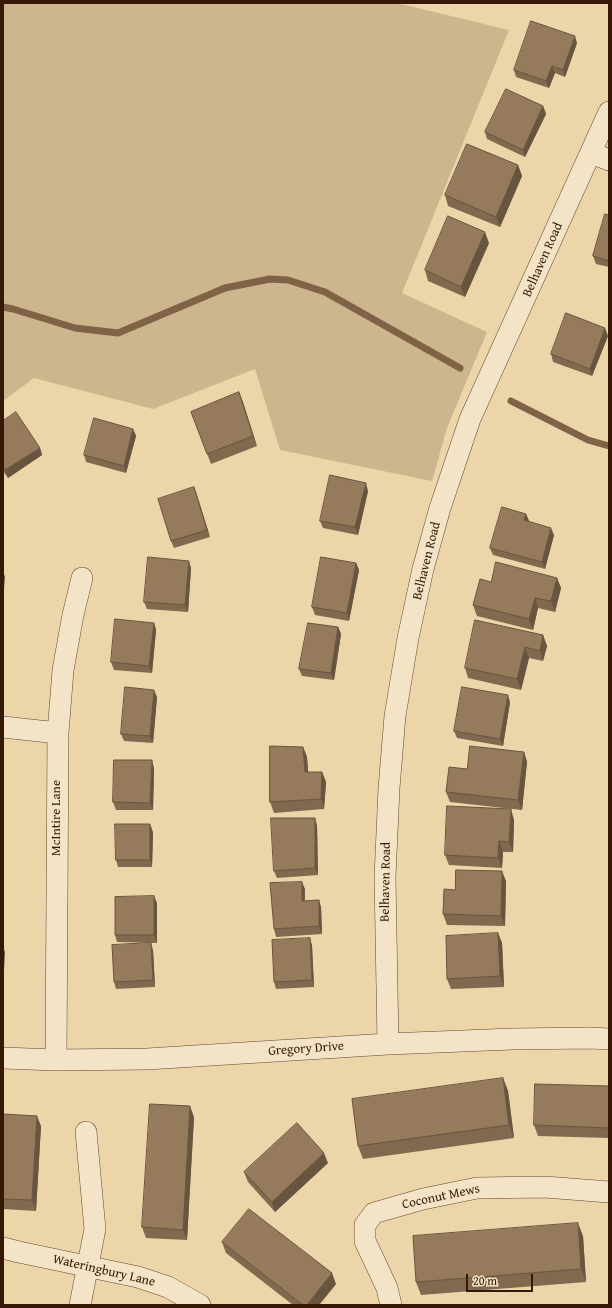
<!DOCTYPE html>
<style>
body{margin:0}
#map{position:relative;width:612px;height:1308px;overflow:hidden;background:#ecd5a9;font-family:"Gentium Book Plus",serif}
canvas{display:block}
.frame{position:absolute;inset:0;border:4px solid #361806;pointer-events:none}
.scale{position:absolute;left:466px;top:1274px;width:67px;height:18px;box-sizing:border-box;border:2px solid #361806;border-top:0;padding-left:5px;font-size:12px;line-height:14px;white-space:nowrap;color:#361806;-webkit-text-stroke:3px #f3e4c7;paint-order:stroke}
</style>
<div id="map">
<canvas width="612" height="1308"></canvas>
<div class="frame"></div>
<div class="scale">20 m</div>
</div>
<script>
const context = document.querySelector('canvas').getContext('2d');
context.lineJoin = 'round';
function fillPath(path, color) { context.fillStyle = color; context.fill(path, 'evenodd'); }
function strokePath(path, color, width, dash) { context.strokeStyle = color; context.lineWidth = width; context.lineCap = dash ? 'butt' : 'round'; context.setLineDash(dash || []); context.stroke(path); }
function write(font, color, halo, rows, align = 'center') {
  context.font = font + ' "Gentium Book Plus",serif'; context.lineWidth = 3.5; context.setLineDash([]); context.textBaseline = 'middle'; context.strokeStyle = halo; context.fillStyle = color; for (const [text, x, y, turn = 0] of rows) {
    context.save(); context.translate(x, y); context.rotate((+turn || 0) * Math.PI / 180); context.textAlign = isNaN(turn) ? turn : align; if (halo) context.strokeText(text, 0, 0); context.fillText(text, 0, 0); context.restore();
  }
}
const green = new Path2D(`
 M3,3h394l112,27 -107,263 85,39 -40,96 -15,53 -152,-31 -25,-81 -102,40 -119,-31 -31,23z`);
const stream = new Path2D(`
 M3,307l10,2 62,19 43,5 107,-45 45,-9 18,1 37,12 135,76
 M511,401l77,39 21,6`);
const street = new Path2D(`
 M592,153l17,7
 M3,727l55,6
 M388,1044l-3,-167 4,-89 6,-72 13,-78 15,-69 17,-61 30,-89 139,-307
 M3,1058l53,2 91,-1 241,-15 124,-5 79,-1 18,1
 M56,1060l2,-327 5,-63 10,-55 9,-37
 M3,1248l16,4 119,25 30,10 32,18
 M80,1305l15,-76 -9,-97
 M391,1305l-4,-17 -22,-47v-16l9,-12 49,-14 54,-11 68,-1 64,5`);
const wall = new Path2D(`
 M577,43l-12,34 -10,-4 -6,15 -33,-11 -2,-7z
 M543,106l3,8 -21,43 -38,-18 -2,-7z
 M518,165l4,11 -22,51 -52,-21 -3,-11z
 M609,215v52l-13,-3 -3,-8z
 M489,243l-24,54 -37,-16 -3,-11z
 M608,336l-16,40 -39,-14 -2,-8z
 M239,392l18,54 -46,18 -20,-52z
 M3,421l37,27 2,7 -34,23 -5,-7z
 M133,429l3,7 -10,37 -40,-11 -2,-7z
 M194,487l16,50 -36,11 -3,-7z
 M368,491l-10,44 -35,-7 -3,-7z
 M526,514l3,7 -1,1 26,13 -9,34 -52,-14 -3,-7z
 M356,563l3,7 -10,51 -34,-6 -3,-8z
 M191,568l-3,44 -41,-3 -3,-7z
 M557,578l4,10 -6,24 -17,-4 -5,22 -56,-14 -4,-11 18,-23z
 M154,623l2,7 -4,43 -38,-3 -3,-8z
 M338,627l3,7 -7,46 -32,-4 -3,-7z
 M543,635l4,11 -4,15 -14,-3 -8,32 -53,-12 -3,-10z
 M157,697l-4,46 -29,-2 -3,-7z
 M510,702l-7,44 -46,-8 -3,-7z
 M303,747l4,10 1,15h14l4,10 -2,27 -50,4 -4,-11z
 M524,752l3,10 -5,48 -72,-8 -4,-10 21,-23z
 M154,768l-1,42h-37l-3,-8z
 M514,820l-1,32h-10l-1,16 -53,-3 -4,-10z
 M317,825l1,50 -41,3 -3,-7z
 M153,832l-1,35h-34l-2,-7z
 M506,881l-1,45 -58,-1 -4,-11 12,-24z
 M305,889v12l16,6 1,27 -46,3 -2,-8z
 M157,903v40l-40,-1 -2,-7z
 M498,933l4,10 2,44 -53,2 -4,-10z
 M310,938l2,8 2,41 -38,2 -2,-7z
 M153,950l2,37 -39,2 -2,-7z
 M503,1078l5,13 6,47 -151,21 -5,-13z
 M609,1086v52l-71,-2 -4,-11z
 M3,1114l38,12 -5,85 -33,-2z
 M194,1117l-7,123 -41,-2 -4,-11z
 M328,1163l-53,49 -27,-30 -4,-10z
 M583,1236l3,46 -165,13 -5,-13z
 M222,1242l114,42 -17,21h-26l-67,-52z`);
const shadedWall = new Path2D(`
 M575,36l2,7 -12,34 -2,-7z
 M552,66l3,7 -6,15 -3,-7z
 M543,106l3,8 -21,43 -2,-7z
 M518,165l4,11 -22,51 -4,-10z
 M485,232l4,11 -24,54 -4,-10z
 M605,328l3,8 -16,40 -2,-7z
 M239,392l4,10 14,44 -4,-10z
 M133,429l3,7 -10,37 -2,-7z
 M40,448l2,7 -34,23 -3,-8z
 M366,483l2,8 -10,44 -3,-8z
 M194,487l3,8 13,42 -3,-7z
 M526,514l3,7 -2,7 -3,-8z
 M551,528l3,7 -9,34 -3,-7z
 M189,561l2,7 -3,44 -3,-7z
 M356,563l3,7 -10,51 -2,-8z
 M3,571l2,6 -2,25z
 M557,578l4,10 -6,24 -4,-11z
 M535,598l3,10 -5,22 -4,-11z
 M154,623l2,7 -4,43 -3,-7z
 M338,627l3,7 -7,46 -3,-7z
 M543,635l4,11 -4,15 -3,-10z
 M525,647l4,11 -8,32 -4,-11z
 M154,690l3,7 -4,46 -3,-7z
 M508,695l2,7 -7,44 -3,-7z
 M303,747l4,10 2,26 -4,-11z
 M524,752l3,10 -5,48 -4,-10z
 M152,760l2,8 -1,42 -3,-7z
 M3,765l1,3 -1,35z
 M322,772l4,10 -2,27 -3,-10z
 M511,809l3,11 -1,32 -4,-10z
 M315,818l2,7 1,50 -3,-7z
 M150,824l3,8 -1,35 -2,-7z
 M499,841l4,11 -1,16 -4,-10z
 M502,871l4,10 -1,45 -4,-10z
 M302,882l3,7 -1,19 -2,-7z
 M154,896l3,7v40l-3,-8z
 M319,900l2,7 1,27 -3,-8z
 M498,933l4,10 2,44 -4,-11z
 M310,938l2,8 2,41 -2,-7z
 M151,943l2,7 2,37 -2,-7z
 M3,946l2,6 -2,37z
 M503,1078l5,13 6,47 -5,-13z
 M190,1106l4,11 -7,123 -4,-10z
 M37,1116l4,10 -5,85 -4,-11z
 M324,1153l4,10 -53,49 -3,-10z
 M578,1223l5,13 3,46 -5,-13z
 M332,1273l4,11 -17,21h-12z`);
const building = new Path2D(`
 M531,21l44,15 -12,34 -11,-4 -6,15 -32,-11z
 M506,89l37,17 -20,44 -38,-18z
 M467,144l51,21 -22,52 -51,-22z
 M605,214l4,1v46l-16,-5z
 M448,216l37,16 -24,55 -36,-17z
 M566,313l39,15 -15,41 -39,-15z
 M239,392l14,44 -46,18 -16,-42z
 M16,412l24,36 -35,22 -2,-3v-46z
 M94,418l39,11 -9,37 -40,-11z
 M330,475l36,8 -11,44 -35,-6z
 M194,487l13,43 -36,11 -13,-42z
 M502,507l24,7 -2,6 27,8 -9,34 -52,-14z
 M148,557l41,4 -4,44 -41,-3z
 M321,557l35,6 -9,50 -35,-6z
 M496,562l61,16 -6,23 -16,-3 -6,21 -56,-14 7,-26 11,3z
 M115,619l39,4 -5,43 -38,-4z
 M475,620l68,15 -3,16 -15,-4 -8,32 -52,-11z
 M308,623l30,4 -7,46 -32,-4z
 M125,687l29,3 -4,46 -29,-2z
 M462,687l46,8 -8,44 -46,-8z
 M270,746l33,1 2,25h17l-1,27 -51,3z
 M470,746l54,6 -6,48 -72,-8 3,-25 18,2z
 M114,760h38l-2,43 -37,-1z
 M447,806l64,3 -2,33 -10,-1 -1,17 -53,-3z
 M271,818h44v50l-41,3z
 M115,824h35v36h-34z
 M456,870l46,1 -1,45 -58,-2 1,-25 11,1z
 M302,882v19l17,-1v26l-45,3 -4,-46z
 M154,896v39h-39v-38z
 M498,933l2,43 -53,3 -1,-43z
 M310,938l2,42 -38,2 -2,-42z
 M151,943l2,37 -39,2 -2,-37z
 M503,1078l6,47 -151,21 -6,-47z
 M535,1084l74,2v42l-75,-3z
 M150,1104l40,2 -7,124 -41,-3z
 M3,1114l34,2 -5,84 -29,-1z
 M297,1123l27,30 -52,49 -28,-30z
 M249,1209l83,64 -25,32h-4l-81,-63z
 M578,1223l3,46 -165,13 -3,-46z`);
const streetNames = [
 ["Belhaven Road",543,260,-66],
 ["Belhaven Road",427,561,-76],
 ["McIntire Lane",57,818,-90],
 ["Belhaven Road",386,882,-89],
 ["Gregory Drive",306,1049,-4],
 ["Coconut Mews",441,1197,-12],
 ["Wateringbury Lane",104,1271,13]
];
fillPath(green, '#cdb58d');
strokePath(stream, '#7e6347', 7);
strokePath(street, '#64472f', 22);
strokePath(street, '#f3e4c7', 21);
fillPath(wall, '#80694e');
fillPath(shadedWall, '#685540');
fillPath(building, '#957a5b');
strokePath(building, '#685540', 1);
write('13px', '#361806', '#f3e4c7', streetNames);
</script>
